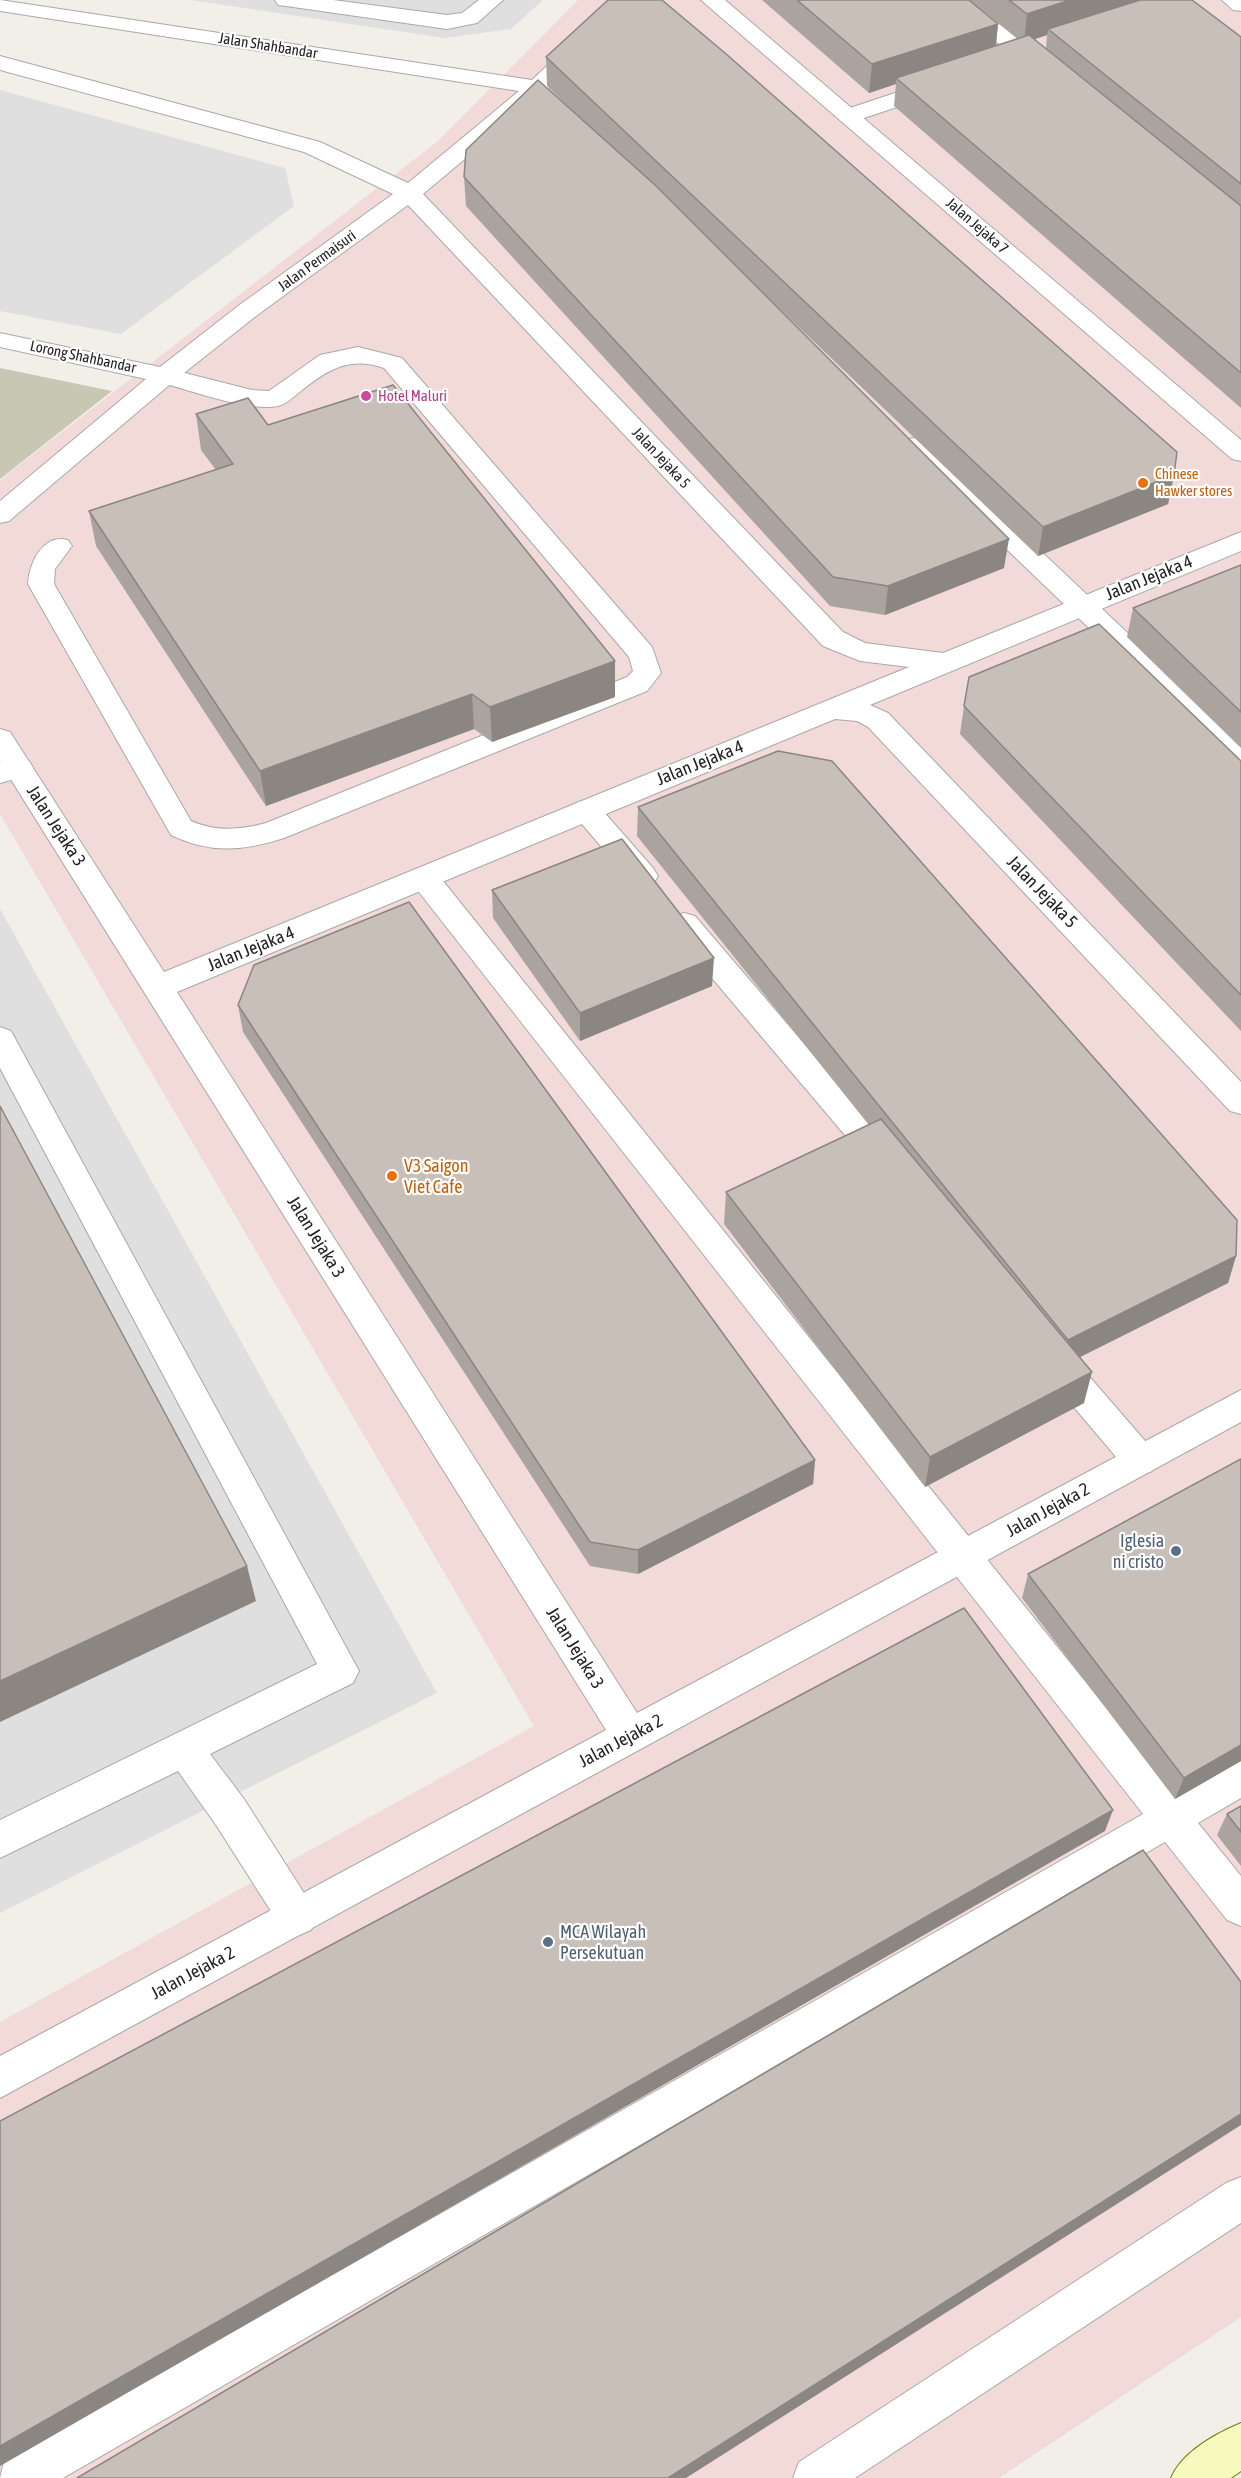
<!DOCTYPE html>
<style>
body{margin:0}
canvas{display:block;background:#f2efe9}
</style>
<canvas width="1241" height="2478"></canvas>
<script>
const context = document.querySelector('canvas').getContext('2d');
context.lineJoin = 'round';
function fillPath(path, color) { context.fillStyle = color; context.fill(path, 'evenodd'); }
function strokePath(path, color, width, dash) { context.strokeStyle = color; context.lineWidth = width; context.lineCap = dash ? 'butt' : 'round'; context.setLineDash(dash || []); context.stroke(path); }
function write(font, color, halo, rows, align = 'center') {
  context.font = font + ' "Asap Condensed",sans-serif'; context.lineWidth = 4.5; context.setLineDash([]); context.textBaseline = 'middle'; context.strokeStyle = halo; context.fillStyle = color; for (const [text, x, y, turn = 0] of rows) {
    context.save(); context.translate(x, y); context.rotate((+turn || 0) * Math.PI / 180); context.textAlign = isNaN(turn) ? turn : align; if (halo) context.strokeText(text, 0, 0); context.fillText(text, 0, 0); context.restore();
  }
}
const residential = new Path2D(`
 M191,0h352l-32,29 -67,9z
 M0,90l285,78 9,38 -173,128 -121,-23z
 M0,909l437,784 -437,220z`);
const commercial = new Path2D(`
 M578,0h663v2317l-242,161h-999v-456l534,-296 -534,-912v-334l438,-339z`);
const construction = new Path2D(`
 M0,368l112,23 -112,88z`);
const lane = new Path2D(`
 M275,0h58l114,15 15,-2 17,-13h24l-26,23 -30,6 -161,-23 -8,-1z
 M947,0h24l85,71 -3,5h-16z
 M937,79l8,2 3,5 -3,5 -96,32 -8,-2 -3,-5 3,-5z
 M358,347l44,11 250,289 9,26 -14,18 -363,147c-41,13 -74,16 -113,-3l-143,-251c1,-21 15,-51 40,-44l4,6 -17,23 -1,15 137,237c25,11 49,9 75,2l361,-146 6,-6 -4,-14 -245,-289c-34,-12 -56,1 -83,23 -7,5 -14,13 -23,15 -29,6 -92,-17 -122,-25l-3,-5 3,-5 9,-3 87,22 17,1 51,-36z
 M914,438l9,2 318,300v27l-10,-3 -326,-312 -4,-6 4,-6z
 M19,758l10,3 4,7 -4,7 -29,8v-20z
 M586,800l10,3 57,65 5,8 -5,8 -10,3 -10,-3 -57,-67 -5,-7 5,-7z
 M425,868l10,3 741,924 65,-35v38l-43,25 43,53v50l-14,-6 -62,-78 -1102,636h-63l4,-16 1139,-648 -728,-927 -5,-8 5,-8z
 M684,913l11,3 204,239 5,9 -5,9 -11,4 -11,-4 -204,-241 -4,-8 4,-8z
 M0,1027l11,4 348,640 -6,12 -143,71 34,45 67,105 6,13 -6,13 -14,6 -14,-6 -67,-105 -38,-54 -178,87v-38l317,-156 -317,-596z
 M1057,1349l12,4 83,96 6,11 -6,11 -12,4 -12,-4 -83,-98 -5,-10 5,-10z`);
const street = new Path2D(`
 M0,0l532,80 84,-80h23l-94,92 -122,102 420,438 22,11 78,10 298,-121v19l-371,154 18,8 353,369v32l-11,-3 -362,-384 -11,-6 -22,-2 -658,273 460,721 604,-323v32l-1241,676v-42l606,-326 -606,-968v-33l10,3 154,240 745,-305 -49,-6 -37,-15 -415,-441 -152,111 -82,65 -165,140 -9,2v-22l146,-122 -146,-32v-14l160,34 78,-61 155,-112 -89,-42 -304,-82v-14l320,86 88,41 111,-92 -519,-80z
 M701,0h24l516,440v21l-9,-2z
 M1222,0h19v11l-8,-1z
 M1241,2177v46l-386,255h-62l6,-16 427,-279z`);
const secondary = new Path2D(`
 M1241,2423v48l-10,7h-60c11,-26 44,-44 70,-55z`);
const wall = new Path2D(`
 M762,0h207l29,24 -2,22 22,-7 -49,-39h223l49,37v371l-347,-302 2,-22 -27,9zM1047,35l-1,13 -12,-9z
 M546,57l628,418 -6,29 -130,52 -278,-266 244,278 -119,47 -55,-9 -364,-400 -2,-29 111,-64 -28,-27z
 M196,414l72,11 347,272 -123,45 -18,-13 -208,77 -170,-260 -7,-35 127,-41 -15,-20z
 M1241,565v183l-114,-111 6,-29z
 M964,706l277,55v270l-281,-297z
 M638,807l598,449 -8,27 -148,74 4,46 -159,84 -201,-263 2,-32 143,-67 -232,-289z
 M492,890l220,96 -132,55 -87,-123z
 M238,1005l577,455 -2,24 -175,90 -48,-8 -347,-534z
 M1028,1574l213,187 -66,38 -153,-201z
 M1241,1806v60l-24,-31 10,-21z`);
const shadedWall = new Path2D(`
 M1070,0h71l-93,29 -1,6 -23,8 3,-29z
 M998,24l-3,28 -99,26v6l-27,9 3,-29z
 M1174,475l-6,29 -130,52 5,-29z
 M1009,539l-5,29 -119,47 3,-29z
 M615,661v36l-123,45 -2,-35z
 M472,694l2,35 -208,77 -6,-35z
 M714,958l-2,28 -132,55v-28z
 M1236,1256l-8,27 -166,83 6,-26z
 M1092,1372l-8,31 -159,84 5,-30z
 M815,1460l-2,24 -175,90v-24z
 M247,1566l9,35 -256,121v-41z
 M1241,1745v16l-66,38 9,-21z
 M1113,1810l-8,21 -1105,635v-20z
 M1241,2114v11l-555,353h-18z`);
const building = new Path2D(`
 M608,0h54l63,53 452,399 -3,23 -131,52 -497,-470z
 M797,0h172l29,24 -126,40z
 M1009,0h61l-43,14z
 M1140,0h52l49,37v147l-193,-155z
 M1029,35l212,171v167l-345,-295z
 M538,80l117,105 354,354 -121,47 -55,-9 -369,-400 2,-27z
 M393,385l222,276 -125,46 -18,-13 -212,77 -171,-260 144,-47 -37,-50 52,-16 20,27z
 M1241,565v147l-108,-104z
 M1099,624l142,137v234l-277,-289 5,-29z
 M778,751l54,10 405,459 -1,36 -168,84 -430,-533z
 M622,839l92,119 -134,55 -88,-123z
 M409,902l406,558 -177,90 -48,-8 -352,-537 16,-40z
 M0,1106l247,460 -247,115z
 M881,1119l211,253 -162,85 -204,-265z
 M1241,1459v286l-57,33 -156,-204z
 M964,1608l149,202 -1113,636v-325z
 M1241,1806v26l-14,-18z
 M1143,1850l98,132v132l-573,364h-591z`);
const markers = [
 [366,396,6,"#d1479c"],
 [1143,483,6,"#e8710a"],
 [392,1176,6,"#e8710a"],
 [1176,1551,6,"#5c6f8a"],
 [548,1942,6,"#5c6f8a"]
];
const farStreetnames = [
 ["Jalan Shahbandar",268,46,9],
 ["Jalan Jejaka 7",977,226,41],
 ["Jalan Permaisuri",317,261,-36],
 ["Lorong Shahbandar",83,357,12],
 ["Jalan Jejaka 5",661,458,47]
];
const farHotelnames = [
 ["Hotel Maluri",378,396]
];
const farFoodnames = [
 ["Chinese",1155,474],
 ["Hawker stores",1155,491]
];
const streetNames = [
 ["Jalan Jejaka 4",1149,578,-22],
 ["Jalan Jejaka 4",700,763,-22],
 ["Jalan Jejaka 3",56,826,57],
 ["Jalan Jejaka 5",1042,892,46],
 ["Jalan Jejaka 4",251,949,-22],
 ["Jalan Jejaka 3",316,1237,58],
 ["Jalan Jejaka 2",1048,1510,-29],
 ["Jalan Jejaka 3",575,1648,58],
 ["Jalan Jejaka 2",621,1741,-28],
 ["Jalan Jejaka 2",193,1973,-28]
];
const foodNames = [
 ["V3 Saigon",404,1166],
 ["Viet Cafe",404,1187]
];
const serviceNames = [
 ["Iglesia",1164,1541],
 ["ni cristo",1164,1562],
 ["MCA Wilayah",560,1932,"left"],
 ["Persekutuan",560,1953,"left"]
];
fillPath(residential, '#e0dfdf');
fillPath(commercial, '#f2dad9');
fillPath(construction, '#c7c7b4');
strokePath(lane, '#a9a9a9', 2);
strokePath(street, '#a9a9a9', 2);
strokePath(secondary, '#707d05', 2);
fillPath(lane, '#fff');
fillPath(street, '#fff');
fillPath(secondary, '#f7fabf');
fillPath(wall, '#aba49e');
fillPath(shadedWall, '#8b8681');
fillPath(building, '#c7bfb8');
strokePath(building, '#8b8681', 1.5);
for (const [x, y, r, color] of markers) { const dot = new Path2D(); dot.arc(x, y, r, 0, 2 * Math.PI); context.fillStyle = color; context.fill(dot); strokePath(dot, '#fff', 2); }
write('15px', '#222', '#fff', farStreetnames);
write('15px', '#b23c85', '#fff', farHotelnames, 'left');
write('15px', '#c56008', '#fff', farFoodnames, 'left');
write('18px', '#222', '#fff', streetNames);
write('18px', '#c56008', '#fff', foodNames, 'left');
write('18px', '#4e5e75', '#fff', serviceNames, 'right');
</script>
